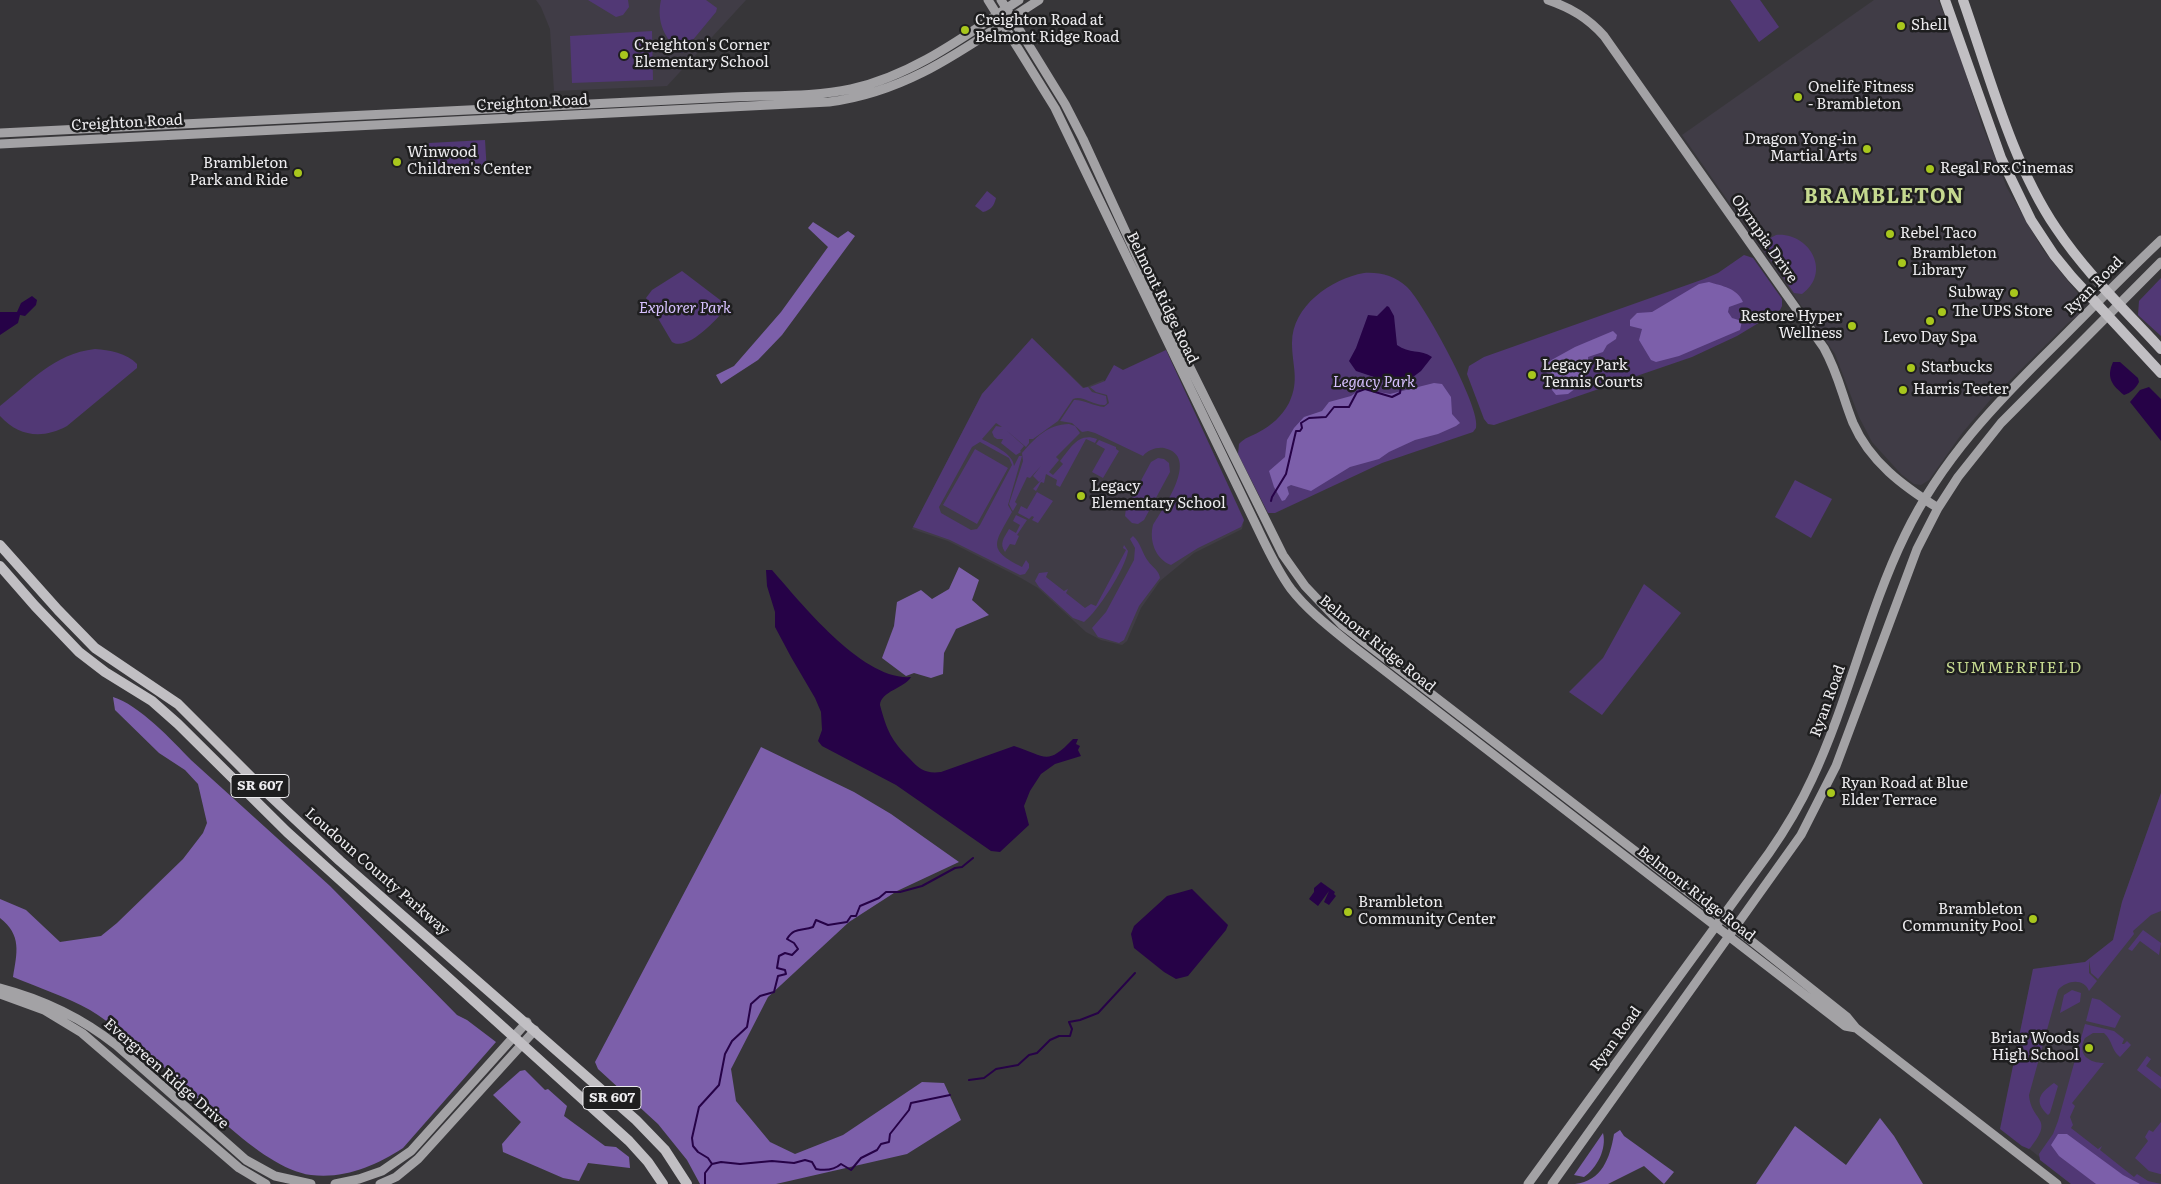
<!DOCTYPE html>
<style>
body{margin:0}
canvas{display:block;background:#373639}
</style>
<canvas width="2161" height="1184"></canvas>
<script>
const context = document.querySelector('canvas').getContext('2d');
context.lineJoin = 'round';
function fillPath(path, color) { context.fillStyle = color; context.fill(path, 'evenodd'); }
function strokePath(path, color, width, dash) { context.strokeStyle = color; context.lineWidth = width; context.lineCap = dash ? 'butt' : 'round'; context.setLineDash(dash || []); context.stroke(path); }
function write(font, color, halo, rows, align = 'center') {
  context.font = font + ' Literata,serif'; context.lineWidth = 5; context.setLineDash([]); context.textBaseline = 'middle'; context.strokeStyle = halo; context.fillStyle = color; for (const [text, x, y, turn = 0] of rows) {
    context.save(); context.translate(x, y); context.rotate((+turn || 0) * Math.PI / 180); context.textAlign = isNaN(turn) ? turn : align; if (halo) context.strokeText(text, 0, 0); context.fillText(text, 0, 0); context.restore();
  }
}
const built = new Path2D(`
 M536,0h210l-79,86 -113,5 -4,-62 -9,-22z
 M1874,0h64l20,49 24,76 25,63 36,62 37,46 4,10 -2,7 -13,9 -78,77 -28,33 -34,48 -8,5 -7,-1 -13,-10 -29,-32 -13,-25 -24,-63 -153,-219z
 M1032,338l52,50 19,-8 11,6 52,-36 78,170 -2,9 -48,24 -34,28 -19,27 -14,33 -5,4 -21,-5 -15,-8 -48,-44 -17,-10 -73,-37 -36,-12 70,-135z
 M2161,793v391h-88l-72,-58 32,-157 52,-7 28,-22 9,-38z`);
const green = new Path2D(`
 M588,0h40l1,7 -6,8 -7,2z
 M661,0h45l11,8 -1,4 -34,41c-17,-13 -26,-31 -21,-53z
 M1730,0h30l19,27 -20,15z
 M652,31l1,49 -81,3 -2,-47z
 M485,140l2,33 -56,3 -2,-33z
 M987,191l9,7c-2,8 -5,12 -13,14l-8,-6z
 M1776,235c34,-3 56,38 26,59l-8,-1 -31,-44 2,-8z
 M1744,255l9,3 29,41v7l-2,4 -43,26 -45,21 -198,68 -6,-1 -4,-5 -17,-45 2,-8 15,-9 220,-78 14,-6z
 M682,271l46,35c-10,12 -40,46 -56,36l-26,-44 6,-8z
 M1364,273c16,-1 31,3 43,14 16,15 75,122 69,141l-3,4 -91,31 -107,50h-7l-30,-59 1,-10c5,-6 13,-8 20,-12 12,-6 23,-16 30,-29 11,-23 3,-37 3,-60 0,-37 39,-64 72,-70z
 M2161,278v58l-23,-21 1,-14z
 M1032,338l51,50 5,-1 4,5 14,4 1,7 -2,2c-12,1 -22,-10 -32,-6l-15,22 -25,18h-4v4l-3,4 -20,-17 18,16 -4,5 1,1 -5,3 -15,-12 2,-4h-6l-3,-2 -2,-5 4,-6 6,1 -6,-4 -14,16c10,6 31,14 32,27l5,-10h3l-14,49 4,7c-17,31 -26,37 10,55l4,-7 3,4v4l-4,6 -5,1 -70,-35 -37,-13 69,-133zM980,442l29,16 3,7 -32,60 -3,4 -6,1 -30,-17 -2,-6 33,-60z
 M95,349c14,1 32,4 42,15v4l-70,58c-24,13 -48,11 -67,-10v-10c32,-25 53,-52 95,-57z
 M1166,350l78,170 -3,7 -43,21 -27,17c-16,-6 -22,-25 -18,-40 10,-17 48,-69 11,-77 -8,-1 -16,2 -21,8l-48,-23 -7,-2 -6,1 -10,-9 -12,-2 14,-21c8,-1 20,6 30,7l5,-4 -2,-8 -11,-3 -6,-5 15,-6 9,-16 9,5z
 M1069,424l6,2 5,7 -24,24 3,3 -10,12 4,3 10,-11 -3,-3c11,-13 18,-29 37,-22l-2,4 -9,-4 -26,48 -4,-2 1,-5 -11,-6 -2,9 -3,-1 -5,9 -3,-2 10,-11 -4,4 -6,-6 8,-10 -11,12 -3,-1 -12,25 2,2 -4,7 -1,-1 -3,-6 14,-43 -1,-8c13,-15 26,-29 47,-29z
 M1099,440l17,7v2l3,2 -16,27 -11,-6 13,-23 -9,-5z
 M975,449l33,19 -31,56 -34,-19z
 M1158,458l6,1 5,4 1,9 -26,48 -6,4 -6,-1 -7,-7 1,-8 25,-46z
 M1795,480l37,19 -21,39 -36,-21z
 M1037,492l16,9 -15,22 -6,-3 2,-3 -2,-1 -3,3 -11,-6 3,-7 6,3z
 M1016,515l11,5 -10,15 2,1 -4,9 -5,-1 -5,8c-6,-9 -1,-14 4,-23l7,4 4,-8 -7,-4z
 M1133,536c8,7 9,17 15,25 4,6 11,9 12,17l-21,28 -15,34 -5,3 -21,-6 -6,-9 14,-16 28,-52 1,-12 -5,-9z
 M1124,545l4,6c-3,18 -30,60 -44,71l-11,-4 -34,-31 -4,-6 4,-8 9,-1 -2,5 18,14 4,-2 -2,4 19,15 6,-4 5,2 30,-56 -3,-2z
 M1644,584l37,29 -79,102 -33,-23 34,-34z
 M2161,793v118l-10,4 -18,16 1,3 -36,45 -7,-6 -2,-13v13l8,8 -8,10c-5,-13 -22,-11 -31,-1l-29,105c2,27 26,22 2,52l-2,2 -7,-3 -22,-17 33,-160 52,-7 28,-22 9,-38z
 M2143,930l18,13 -2,12 -19,-14 -8,10 -4,-2z
 M2072,990l9,3 -1,9 -20,11 4,-18z
 M2092,998l8,2 21,16 -6,12 -29,-7z
 M2085,1024l29,7 10,8 -2,5h2l3,-3 4,4 -11,12c-9,-7 -7,-16 -16,-24h-11l-8,5c-9,17 5,25 19,25l-32,40 3,3 -5,11 3,8 -2,3 27,21 4,-3 -2,4 34,27 3,-3 11,7 13,3h-90l-31,-24 -1,-6 14,-20 5,-13z
 M2147,1056l4,3 -5,7 15,11v12l-24,-19z
 M2054,1083l4,3 -8,27 -2,2c-15,-14 -8,-22 6,-32z
 M2161,1122v52h-1l-11,-3 -14,-13 13,-17 -3,-4 4,-7 4,2z`);
const forest = new Path2D(`
 M813,222l25,16 10,-7 7,5 -73,99 -24,25 -37,24 -5,-9 18,-9 47,-54 47,-65 -20,-19z
 M1709,282c13,4 28,6 34,20l-14,5 -1,5 4,6 10,3 -2,9 -61,26 -23,6 -5,-2 -12,-20 3,-11 -12,-3v-6l7,-7 15,-1 47,-28z
 M1613,331l4,4 -1,4 -9,6 -4,7 -15,5 1,12 -3,6 -9,7 -1,6 -8,6 -12,1 -4,-5 3,-9 -9,-9v-9l29,-16z
 M1434,383l8,1 9,13 1,17 8,9 -4,3 -18,8 -23,6 -26,12 -10,7 -29,8 -39,24 -20,-6 -4,2 2,7 -4,6 -3,1 -8,-14 -5,-16 16,-14 2,-17 7,-12 10,-11 18,-6 7,-9 22,-6 10,-7 29,5z
 M959,567l20,13 -7,20 17,15 -33,14 -12,24 -1,21 -12,4 -17,-5 -8,3 -24,-18 12,-32 3,-24 24,-12 11,9 17,-10z
 M113,697c25,7 60,44 78,63l139,126 127,129 10,5 29,22 -93,106c-28,18 -58,31 -92,27 -52,-7 -119,-86 -160,-119 -19,-16 -40,-33 -61,-46 -23,-13 -53,-23 -77,-33 4,-24 9,-42 -13,-59v-19l26,11 34,32 41,-6 16,-13 66,-64 20,-26 4,-10 -9,-39 -13,-14 -26,-17 -44,-43z
 M761,747l93,45 37,22 68,48 -62,29 -48,31 -81,75 -37,72 5,32 34,41 25,12 48,-19 79,-53 22,1 17,37 -54,34 -131,30h-76l-13,-24 -29,-36 -60,-55 -3,-7z
 M525,1070l20,20 3,-1 19,17 -3,10 41,30 11,1 13,10 1,11 -42,-5 -9,18 -16,-3 -60,-26 -1,-8 19,-22 -28,-27 27,-24z
 M1880,1118l14,18 29,48h-167l39,-58 51,39z
 M1620,1130l4,6 50,36 -10,12 -20,-18 -36,18h-33c27,-3 35,-26 39,-50z
 M1603,1133c4,16 -6,35 -19,44l-10,-2z
 M2058,1134h9l56,41 17,9h-44l-37,-28 -8,-11z`);
const water = new Path2D(`
 M32,296l5,4 -1,5 -11,11 -5,-1 -2,8 -18,12v-23h17l4,-9z
 M1387,306l2,1 5,9 3,29c12,9 24,4 35,12l-11,14 -20,15c-15,-5 -30,-10 -45,-15l-7,-10 7,-13 12,-33 9,1z
 M2113,362h7l18,16 1,4c-3,6 -8,11 -15,13 -12,-10 -18,-17 -11,-33z
 M2149,387l12,12v42l-31,-39 10,-12z
 M766,570h6c30,34 91,111 139,107 -6,11 -30,14 -31,28 7,26 11,35 30,54 9,10 16,15 31,13l73,-26c32,10 32,21 59,-7h5l-2,5 4,2 -2,4 3,6 -26,8 -14,10 -11,17 -6,15 5,19 -29,27 -9,-1 -95,-66 -74,-39 -4,-5 4,-11 -1,-18 -6,-14 -24,-41 -16,-30v-15l-8,-26z
 M1321,882l14,10 -1,2 2,2 -7,9 -5,-3 5,-11 -11,15 -9,-7 5,-7v-4z
 M1192,889l36,36 -2,5 -38,46 -12,3 -12,-7 -30,-24 -3,-14 3,-8 33,-30z`);
const stream = new Path2D(`
 M1271,501l1,-4 14,-23 10,-43h4l2,-3 -1,-5 8,-5 17,-1 8,-10h15l8,-15 8,-3 27,8 8,-4 1,-7
 M969,1080l15,-2 12,-9 22,-4 11,-10 8,-2 13,-13 9,-4h11l2,-7 -3,-7 11,-2 18,-7 37,-40
 M712,1164l9,-2 19,2 32,-3 22,2 11,-3 7,2 4,7c10,2 18,1 25,-5l10,6 10,-12 16,-8 4,-6 8,-2 1,-8 19,-24 2,-7 39,-8
 M705,1184v-11l7,-9 -4,-6 -10,-6 -5,-6 -1,-8 7,-31 20,-22 6,-31 7,-13 15,-14 4,-23 9,-8 14,-4 4,-16 8,-2 -1,-4 -8,-2 2,-12 6,-3 7,2 6,-6 -4,-6 -7,-4c7,-12 15,-8 26,-12l3,-7 12,5 19,-3 4,-6h5l4,-10 19,-8 7,-6h14l22,-6 33,-18 7,-1 11,-9`);
const secondary = new Path2D(`
 M988,0l67,108 202,419c10,21 20,43 34,62 17,22 41,40 63,58l491,379 11,2
 M1001,0l64,104 18,35 79,172 121,244 22,31 37,39 393,303 112,89 9,11 201,156
 M1548,0c23,8 40,18 56,36l220,312c15,27 18,48 29,75 17,39 50,63 85,85
 M0,133l732,-36c39,-2 81,0 119,-8 63,-14 115,-54 168,-89
 M0,144l829,-42c84,-11 141,-58 210,-102
 M0,988c42,11 82,30 116,57l130,115 29,16 36,8
 M0,994l44,16 38,23 157,135 27,16
 M335,1184l24,-5 23,-8 29,-20 116,-129
 M380,1184l16,-7 22,-18 117,-129
 M1528,1184l241,-331c16,-23 31,-48 43,-74 37,-79 55,-166 93,-244 36,-75 92,-133 151,-191 35,-35 69,-70 105,-104
 M1552,1184l249,-349 35,-69 81,-217 21,-41 20,-31 43,-54 160,-161`);
const primary = new Path2D(`
 M1945,0l56,158 30,62 23,35 18,22 89,96
 M1963,0c26,74 49,163 93,228 30,45 69,82 105,121
 M0,545l58,65 37,38 83,56 85,85 77,72 296,259 29,30 22,34
 M0,566l35,40 44,46 26,20 47,29 26,23 109,108 342,309 19,21 15,22`);
const markers = [
 [1901,26,5,"#a8c71d"],
 [965,30,5,"#a8c71d"],
 [624,55,5,"#a8c71d"],
 [1798,97,5,"#a8c71d"],
 [1867,149,5,"#a8c71d"],
 [397,162,5,"#a8c71d"],
 [1930,169,5,"#a8c71d"],
 [298,173,5,"#a8c71d"],
 [1890,234,5,"#a8c71d"],
 [1902,263,5,"#a8c71d"],
 [2014,293,5,"#a8c71d"],
 [1942,312,5,"#a8c71d"],
 [1930,321,5,"#a8c71d"],
 [1852,326,5,"#a8c71d"],
 [1911,368,5,"#a8c71d"],
 [1532,375,5,"#a8c71d"],
 [1903,390,5,"#a8c71d"],
 [1081,496,5,"#a8c71d"],
 [1831,793,5,"#a8c71d"],
 [1348,912,5,"#a8c71d"],
 [2033,919,5,"#a8c71d"],
 [2089,1048,5,"#a8c71d"]
];
const shields = [
 [260,786,58],
 [612,1098,58]
];
const shieldNames = [
 ["SR 607",260,786],
 ["SR 607",612,1098]
];
const poiNames = [
 ["Creighton Road at",975,21],
 ["Belmont Ridge Road",975,38],
 ["Shell",1911,26],
 ["Creighton's Corner",634,46],
 ["Elementary School",634,63],
 ["Onelife Fitness",1808,88],
 ["- Brambleton",1808,105],
 ["Dragon Yong-in",1857,140,"right"],
 ["Martial Arts",1857,157,"right"],
 ["Winwood",407,153],
 ["Children's Center",407,170],
 ["Brambleton",288,164,"right"],
 ["Park and Ride",288,181,"right"],
 ["Regal Fox Cinemas",1940,169],
 ["Rebel Taco",1900,234],
 ["Brambleton",1912,254],
 ["Library",1912,271],
 ["Subway",2004,293,"right"],
 ["The UPS Store",1952,312],
 ["Restore Hyper",1842,317,"right"],
 ["Wellness",1842,334,"right"],
 ["Levo Day Spa",1930,338,"center"],
 ["Legacy Park",1542,366],
 ["Tennis Courts",1542,383],
 ["Starbucks",1921,368],
 ["Harris Teeter",1913,390],
 ["Legacy",1091,487],
 ["Elementary School",1091,504],
 ["Ryan Road at Blue",1841,784],
 ["Elder Terrace",1841,801],
 ["Brambleton",1358,903],
 ["Community Center",1358,920],
 ["Brambleton",2023,910,"right"],
 ["Community Pool",2023,927,"right"],
 ["Briar Woods",2079,1039,"right"],
 ["High School",2079,1056,"right"]
];
const streetNames = [
 ["Creighton Road",532,103,-3],
 ["Creighton Road",127,123,-3],
 ["Olympia Drive",1764,239,55],
 ["Ryan Road",2094,286,-45],
 ["Belmont Ridge Road",1162,298,64],
 ["Belmont Ridge Road",1377,644,39],
 ["Ryan Road",1828,701,-70],
 ["Loudoun County Parkway",377,872,41],
 ["Belmont Ridge Road",1696,894,38],
 ["Ryan Road",1616,1039,-54],
 ["Evergreen Ridge Drive",166,1074,41]
];
const parkNames = [
 ["Explorer Park",685,309],
 ["Legacy Park",1374,383]
];
const neighbourhoodNames = [
 ["SUMMERFIELD",2014,668]
];
const districtNames = [
 ["BRAMBLETON",1884,197]
];
fillPath(built, '#403c46');
fillPath(green, '#513875');
fillPath(forest, '#7c5faa');
fillPath(water, '#260247');
strokePath(stream, '#260247', 2);
strokePath(secondary, '#a3a2a5', 9);
strokePath(primary, '#c1bfc3', 10);
for (const [x, y, r, color] of markers) { const dot = new Path2D(); dot.arc(x, y, r, 0, 2 * Math.PI); context.fillStyle = color; context.fill(dot); strokePath(dot, '#1e1e1f', 2); }
for (const [x, y, w] of shields) { const box = new Path2D(); box.roundRect(x - w / 2, y - 11.5, w, 23, 4); context.fillStyle = '#1e1e1f'; context.fill(box); strokePath(box, '#edecef', 1); }
write('bold 14px', '#edecef', null, shieldNames);
write('15px', '#edecef', '#1e1e1f', poiNames, 'left');
write('15px', '#edecef', '#1e1e1f', streetNames);
write('italic 15px', '#d6c0fe', '#1e1e1f', parkNames);
context.letterSpacing = '1px';
write('16px', '#c5d98f', '#1e1e1f', neighbourhoodNames);
context.letterSpacing = '0px';
context.letterSpacing = '1px';
write('bold 20px', '#c5d98f', '#1e1e1f', districtNames);
context.letterSpacing = '0px';
</script>
